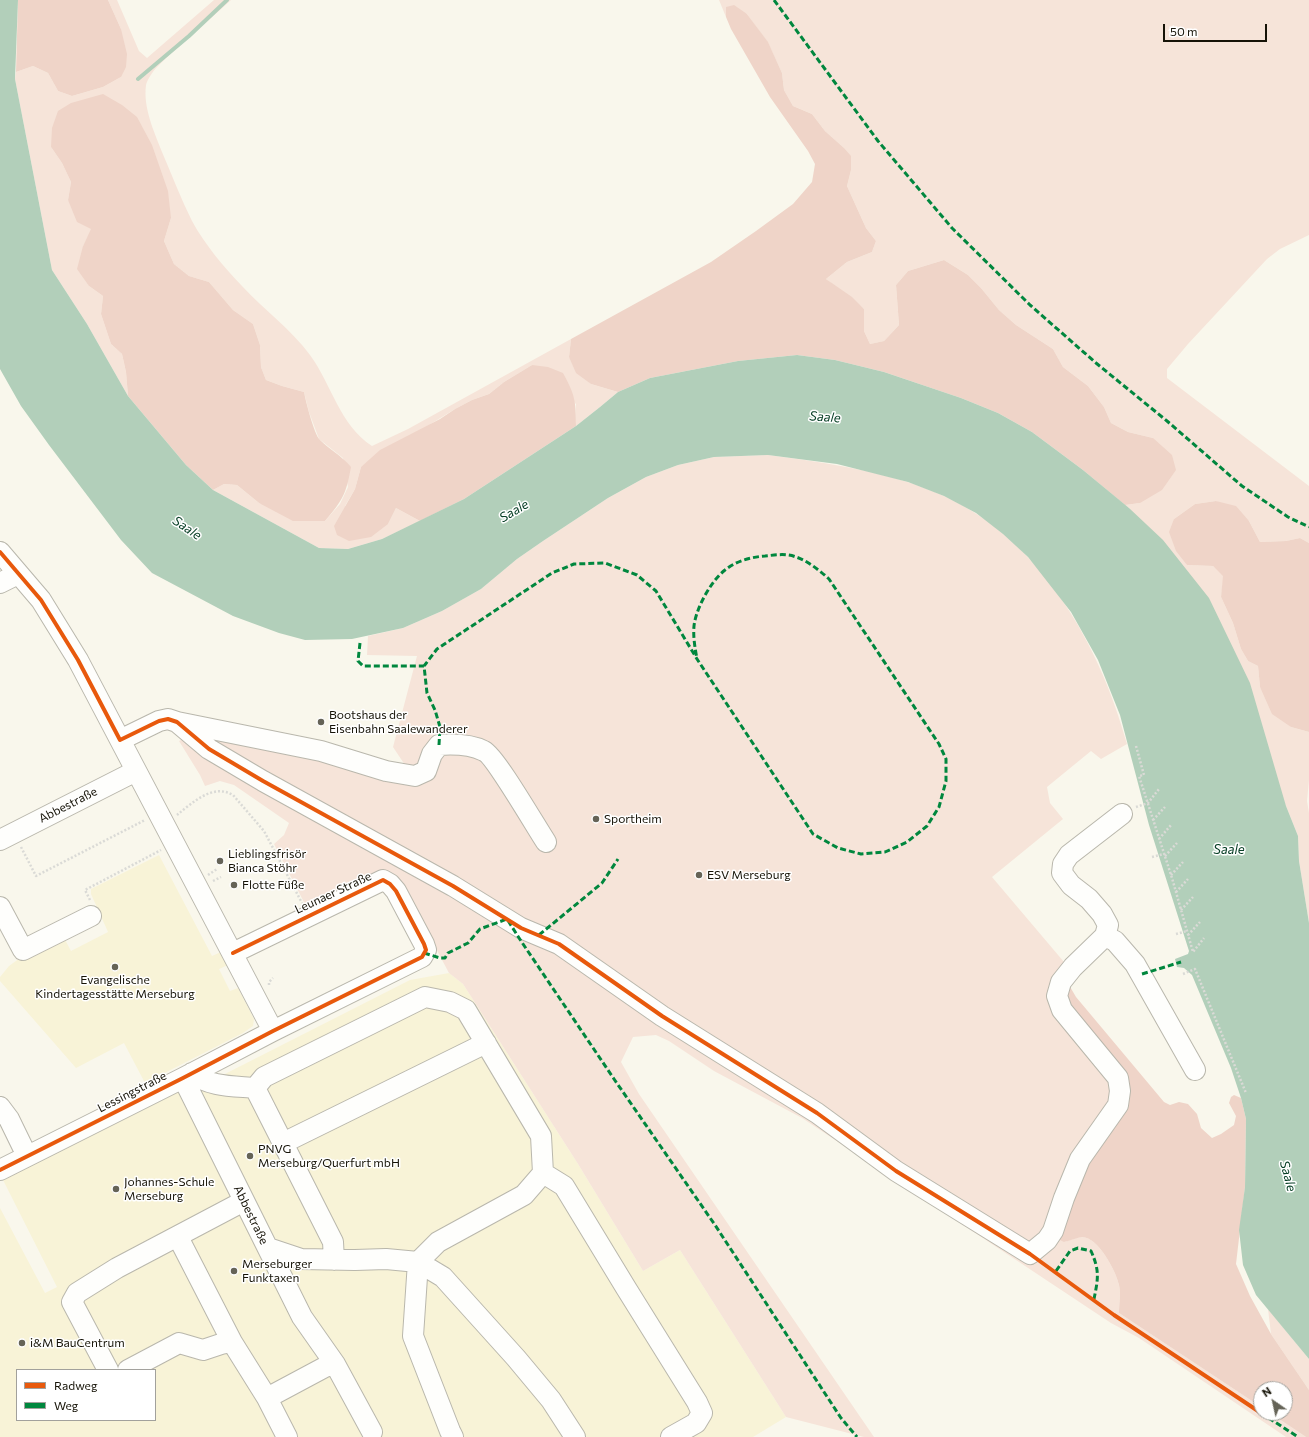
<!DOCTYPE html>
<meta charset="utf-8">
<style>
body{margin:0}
#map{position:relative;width:1309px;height:1437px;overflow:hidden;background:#f9f7ec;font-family:Commissioner,sans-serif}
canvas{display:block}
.legend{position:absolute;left:16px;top:1369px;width:140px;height:52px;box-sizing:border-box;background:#fff;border:1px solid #a2a19c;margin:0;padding:5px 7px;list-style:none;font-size:12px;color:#161307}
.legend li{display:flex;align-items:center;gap:8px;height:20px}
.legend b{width:20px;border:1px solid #a2a19c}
.north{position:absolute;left:1253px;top:1381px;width:40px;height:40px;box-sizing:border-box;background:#fff;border:1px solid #a2a19c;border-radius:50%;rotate:326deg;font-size:11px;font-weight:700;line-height:16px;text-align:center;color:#161307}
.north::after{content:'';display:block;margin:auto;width:14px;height:18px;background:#656357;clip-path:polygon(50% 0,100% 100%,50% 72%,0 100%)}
.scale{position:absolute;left:1163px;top:24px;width:104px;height:18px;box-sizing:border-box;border:2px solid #161307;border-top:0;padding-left:5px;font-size:12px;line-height:14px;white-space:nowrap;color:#161307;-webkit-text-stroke:3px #fff;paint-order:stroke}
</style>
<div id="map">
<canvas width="1309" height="1437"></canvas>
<ul class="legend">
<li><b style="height:5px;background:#e8590c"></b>Radweg</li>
<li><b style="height:5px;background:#00873e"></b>Weg</li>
</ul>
<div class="north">N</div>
<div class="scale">50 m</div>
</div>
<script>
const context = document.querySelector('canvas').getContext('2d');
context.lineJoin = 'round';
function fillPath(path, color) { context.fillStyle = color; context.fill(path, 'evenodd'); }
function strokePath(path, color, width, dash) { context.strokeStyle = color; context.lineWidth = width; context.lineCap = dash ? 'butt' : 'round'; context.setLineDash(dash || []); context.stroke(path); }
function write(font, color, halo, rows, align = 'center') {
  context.font = font + ' Commissioner,sans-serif'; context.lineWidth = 3; context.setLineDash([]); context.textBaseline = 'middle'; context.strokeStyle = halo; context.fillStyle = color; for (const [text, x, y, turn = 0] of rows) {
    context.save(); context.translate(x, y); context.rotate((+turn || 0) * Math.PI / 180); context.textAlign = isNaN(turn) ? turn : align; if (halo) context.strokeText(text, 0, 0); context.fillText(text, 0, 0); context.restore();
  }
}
const built = new Path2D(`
 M159,855l53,101 9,-4 7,13 -9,4 11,22 8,-3 16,31 -1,7 -10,7 -98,50 -21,-40 -48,25 -76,-87v-4l9,-11 11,-8 42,-24 9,17 37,-19 -17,-38v-5z
 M449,973l14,11 115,180 65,107 37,-21 106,167 -33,20h-753v-229l45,85 12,-6 -54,-107 173,-89 41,-13 193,-98zM17,1370h138v50h-138z`);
const green = new Path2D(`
 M108,0h9l22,51 8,7 67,-58h17c-25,23 -51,44 -74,67 -4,4 -10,13 -11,18 -3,23 8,46 16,67 10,23 19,47 30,69 13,24 32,46 50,65 22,24 49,43 68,69 22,30 29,69 62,91l36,-17 163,-90 -2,18 22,27 27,8 -18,15 -24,19v-22l-44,-39 -28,17 -15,12 -17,6 -17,9 -94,58 -6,22 -10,17 43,18 8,-16 24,13 -38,18 -34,10 -29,-1 -106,-58 11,-6 13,1 22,18 66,18 15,-17 8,-17 -5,-29 -24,-19 -10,-27 -5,-20 -22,-6 -16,-6 -5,-13 -1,-22 -7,-21 -20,-14 -24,-28 -20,-6 -15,-12 -10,-23 7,-23 -120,-71 11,16 9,19 -3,18 24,29 -9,17 6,40 14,10 -2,18 10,30 11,10 4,18 2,24 -41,-72 -35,-54 -37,-191 1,-7 17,-6 15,7 10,18 14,5 31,-9 18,-10v-48z
 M719,0h590v235l-29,14 -13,10 -79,85 -21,25v9l142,108v57l-9,-5 -14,3 -26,1 -11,-21 -33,-20 -21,3 -21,15 13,46 26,1 11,10 -3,21 12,26 8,26 7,12 10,5 2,21 31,40 18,5v48l-2,21 2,12v110l-10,-62 -1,-25 -12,-30 -157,-298 -4,-3 15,-2 13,-65 -25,-6 -17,-9 -7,-16 -16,-21 -25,-19 -10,-18 -37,-24 -17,-15 -18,-22 -13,-13 -24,-15 -36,11 -12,14 3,40 -15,16 -14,3 -6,-13v-22l-38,-30 21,-17 25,-10 4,-11 -10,-13 -19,-42 4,-16 -8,-23 -18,-16 -13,-17 -19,-8 -9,-16 -2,-17 -14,-30 -21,-29 -21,-7v10z
 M768,455c59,8 121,16 176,41 97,44 156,149 183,248l-26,15 -10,-8 -44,36 3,16 13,16 -71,58 72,85 -8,13 65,102 -57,165c5,-1 12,-5 18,-5 16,0 34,34 37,48 2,8 0,19 0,28l142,94v6h9l36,24h-20l-147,-99 -28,-15 -309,-205 -88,-47 -45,-30 -13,-6 -23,2 -12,25 18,32 235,343h-10l-78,-20 -106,-167 -37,21 -65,-107 -115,-180 -14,-11 -16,-30 -49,-66 -76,33 -34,-66 10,-9 5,-12 -55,-38 -14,-4 -15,5 -5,-11 -21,-34 22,-10 214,49 -22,-33 24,-91 -50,-1 1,-19 35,-8 39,-17 39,-22 36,-30 26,-18 65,-43 38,-21 32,-12 36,-8z
 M1268,1309l41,50v31l-38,-56z`);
const forest = new Path2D(`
 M18,0h90l13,29 6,25 -1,13 -5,10 -18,10 -31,9 -14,-5 -10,-18 -15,-7 -17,6z
 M734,5l13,9 21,28 14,31 2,17 9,16 19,8 13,17 18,16 8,9v14l-4,16 19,42 10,13 -4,11 -25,10 -21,17 26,18 12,12v22l6,13 14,-3 15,-16 -3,-40 12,-14 36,-11 24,15 13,13 18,22 17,15 37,24 10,18 25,19 16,21 7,16 17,9 25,6 19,17 4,15 -14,20 -22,13 -15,2 -42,-35 -51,-38 -34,-19 -37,-15 -77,-26 -49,-12 -38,-5 -59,6 -88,17 -32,14 -27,-8 -15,-11 -7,-16 2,-18 140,-77 45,-31 37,-27 19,-22 3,-18 -7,-13 -38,-54 -39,-68 -5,-12v-10z
 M103,94l19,11 15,12 15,28 16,46 3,27 -7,23 10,23 15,12 20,6 24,28 20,14 7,21 1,22 5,13 16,6 22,6c2,10 10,42 16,48 10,10 21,15 31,27 -5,27 -8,33 -26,54h-32l-34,-18 -22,-18 -13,-1 -11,6 -27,-25 -58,-69 -2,-24 -4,-18 -11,-10 -10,-30 2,-18 -14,-10 -12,-17 6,-23 8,-17 -14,-7 -9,-22 3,-18 -9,-19 -11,-16 1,-19 6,-17 13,-8z
 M532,365l16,2 15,6c12,22 13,28 13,53l-112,73 -44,22 -24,-13 -8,16 -17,13 -22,4 -12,-6 -3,-9 21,-37 6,-22 19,-17 60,-31 15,-10 17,-9 17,-6 15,-12z
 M1216,501l20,5 13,15 11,21 26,-1 14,-3 9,5v189l-18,-5 -19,-13 -12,-27 -2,-21 -10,-5 -7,-12 -8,-26 -12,-26 2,-21 -10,-10 -26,-1 -11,-14 -7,-19 5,-13 21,-15z
 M1069,985l7,12 88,105 6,3 9,-3 9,2 9,10 4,14 11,10 9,-4 13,-9 2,-9 -7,-13 2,-6 3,-2 7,3 5,21 -1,68 -9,77 14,32 21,38 38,56v47h-3l-36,-24h15v-24h-24v18l-142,-94c0,-9 2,-20 0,-28 -3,-14 -21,-48 -37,-48 -6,1 -13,4 -18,5l-6,-3 10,-42 57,-98 -60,-89z`);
const water = new Path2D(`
 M0,0h18l-3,79 37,191 35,54 41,72 58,69 27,25 106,58 29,1 34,-10 82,-40 112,-73 24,-19 18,-15 32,-14 88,-17 59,-6 38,5 49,12 77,26 37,15 34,19 51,38 46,38 34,32 46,58 41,85 36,123 12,30 1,25 10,62v436l-53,-64 -13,-30 -4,-35 6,-43 1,-68 -5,-21 -10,-30 -39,-93 -8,-7 -7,-1 -2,-8 13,-5 1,-3 -40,-126 -29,-110 -22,-55 -27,-48 -43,-55 -25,-23 -27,-21 -32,-17 -36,-14 -71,-18 -69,-9 -54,2 -36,8 -32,12 -38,21 -65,43 -26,18 -36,30 -39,22 -39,17 -51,11 -47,1 -26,-7 -46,-17 -81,-43 -31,-33 -72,-95 -28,-39 -21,-37z`);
const stream = new Path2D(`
 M138,79l51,-43 38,-36`);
const path = new Path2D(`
 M1136,746l8,29 -5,1 33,102 21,74 11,-14
 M1136,807l12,-4 11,-14
 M177,815c15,-12 36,-32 56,-20l31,36 38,72
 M1153,820l12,-13
 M1159,839l12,-14
 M21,847l15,29 109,-56
 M1165,856l12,-13
 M1152,857l12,-3
 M208,875l9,-6
 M1171,875l12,-13
 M213,881l8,-4
 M1176,892l12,-13
 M90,900l-5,-10 76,-40
 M1181,910l12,-13
 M1176,934l11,-3
 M1188,935l12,-13
 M1183,974l12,-5 51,124
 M269,985v-3l4,-4`);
const minor = new Path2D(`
 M0,552l41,48 37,60 195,371
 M0,583l18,-9
 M177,722l144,29 65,20 29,5 11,-5 6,-17 7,-9c15,-1 31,-1 45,6 11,5 52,76 62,91
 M120,740l39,-19 9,-2 9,3 32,27 54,32 190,105 68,42 38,16 103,72 155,97 79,58 134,83 17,-14 6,-9 11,-33 16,-39 38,-54 2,-14 -2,-13 -56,-68 -5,-14 4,-14 12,-15 32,-31 3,-11 -6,-11 -13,-15 -18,-14 -9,-12 1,-9 6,-9 53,-41
 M0,840l136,-69
 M0,907l23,43 68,-34
 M1105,936l10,5 20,23 60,106
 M192,1073c17,14 42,13 63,15l9,-11 161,-80 25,5 16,8 75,126 2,37 -19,22 -86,47 -20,20 -5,74 37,95 3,6
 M183,1078l119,239 33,47 37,68
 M255,1088l78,154 1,18
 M0,1107l9,12 18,37
 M283,1143l203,-100
 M0,1170l183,-92 90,-47 149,-74 4,-7 -2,-6 -28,-53 -6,-7 -7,-4 -150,73
 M543,1173l21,13 62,102 71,114 5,11 -6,10 -25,14
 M178,1237l54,105
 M268,1248l33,11 54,1 31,-1 32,3 25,15 73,81 35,42 24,37
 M108,1370l-36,-68 5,-9 40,-25 127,-67
 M128,1370l51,-27 24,7 18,-6 11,-2 35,56 20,39
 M267,1398l58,-31 10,-3`);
const quiet = new Path2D(`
 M774,0l104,141 74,87 78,77 66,58 71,58 75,65 46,31 21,10
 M360,643l-2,18 5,5h61
 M439,745l1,-18 -5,-17 -8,-17 -3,-27 13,-17 115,-76 22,-9 31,-1 32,12 19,16 41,68 116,175 25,14 23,6 24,-2 22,-10 20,-16 12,-19 7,-26v-22l-7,-15 -110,-165c-10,-9 -21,-18 -33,-22 -10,-4 -21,-2 -31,-1 -14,1 -29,5 -40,14 -14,11 -29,38 -31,56 -1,11 1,22 3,33
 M539,935l63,-52 16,-24
 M424,953l16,5h5l3,-5 20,-10 12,-14 27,-10 14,22 93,138 101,146 126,193 16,19
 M1142,974l39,-12
 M1056,1271l14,-20 8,-3 13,3c9,20 7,28 3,48
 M1261,1413l37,24`);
const cycleway = new Path2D(`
 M0,552l41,48 37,60 42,80 39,-19 9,-2 9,3 32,27 54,32 190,105 68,42 38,16 103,72 155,97 79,58 134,83 84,61 147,98
 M0,1170l183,-92 90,-47 149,-74 4,-7 -2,-6 -28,-53 -6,-7 -7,-4 -150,73`);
const markers = [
 [321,722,4,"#656357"],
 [596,819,4,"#656357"],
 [220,861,4,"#656357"],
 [699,875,4,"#656357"],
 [234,885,4,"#656357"],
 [115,967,4,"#656357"],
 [250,1156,4,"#656357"],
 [116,1189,4,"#656357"],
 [234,1271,4,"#656357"],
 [22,1343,4,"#656357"]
];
const poiNames = [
 ["Bootshaus der",329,715],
 ["Eisenbahn Saalewanderer",329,729],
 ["Sportheim",604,819],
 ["Lieblingsfrisör",228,854],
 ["Bianca Stöhr",228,868],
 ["ESV Merseburg",707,875],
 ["Flotte Füße",242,885],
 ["Evangelische",115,980,"center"],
 ["Kindertagesstätte Merseburg",115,994,"center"],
 ["PNVG",258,1149],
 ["Merseburg/Querfurt mbH",258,1163],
 ["Johannes-Schule",124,1182],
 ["Merseburg",124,1196],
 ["Merseburger",242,1264],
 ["Funktaxen",242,1278],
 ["i&M BauCentrum",30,1343]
];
const streetNames = [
 ["Abbestraße",68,805,-27],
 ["Leunaer Straße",333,893,-25],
 ["Lessingstraße",132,1092,-27],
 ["Abbestraße",251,1215,64]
];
const waterNames = [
 ["Saale",825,417,4],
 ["Saale",514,511,-31],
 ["Saale",187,528,34],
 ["Saale",1229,850],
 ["Saale",1288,1176,75]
];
fillPath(built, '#f8f3d7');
fillPath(green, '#f6e4d9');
fillPath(forest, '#efd4c8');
fillPath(water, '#b2cfba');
strokePath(stream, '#b2cfba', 4);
strokePath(minor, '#b9b7ac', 22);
strokePath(path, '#dadad6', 2.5, [2, 2]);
strokePath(minor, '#fefefc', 20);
strokePath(quiet, '#00873e', 3, [6, 3]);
strokePath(cycleway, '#e8590c', 4);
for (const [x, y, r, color] of markers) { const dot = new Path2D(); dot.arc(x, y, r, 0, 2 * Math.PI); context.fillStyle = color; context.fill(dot); strokePath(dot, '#fff', 1.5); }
write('12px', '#161307', '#fff', poiNames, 'left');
write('12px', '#161307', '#fff', streetNames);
write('italic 13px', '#094027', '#fff', waterNames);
</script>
